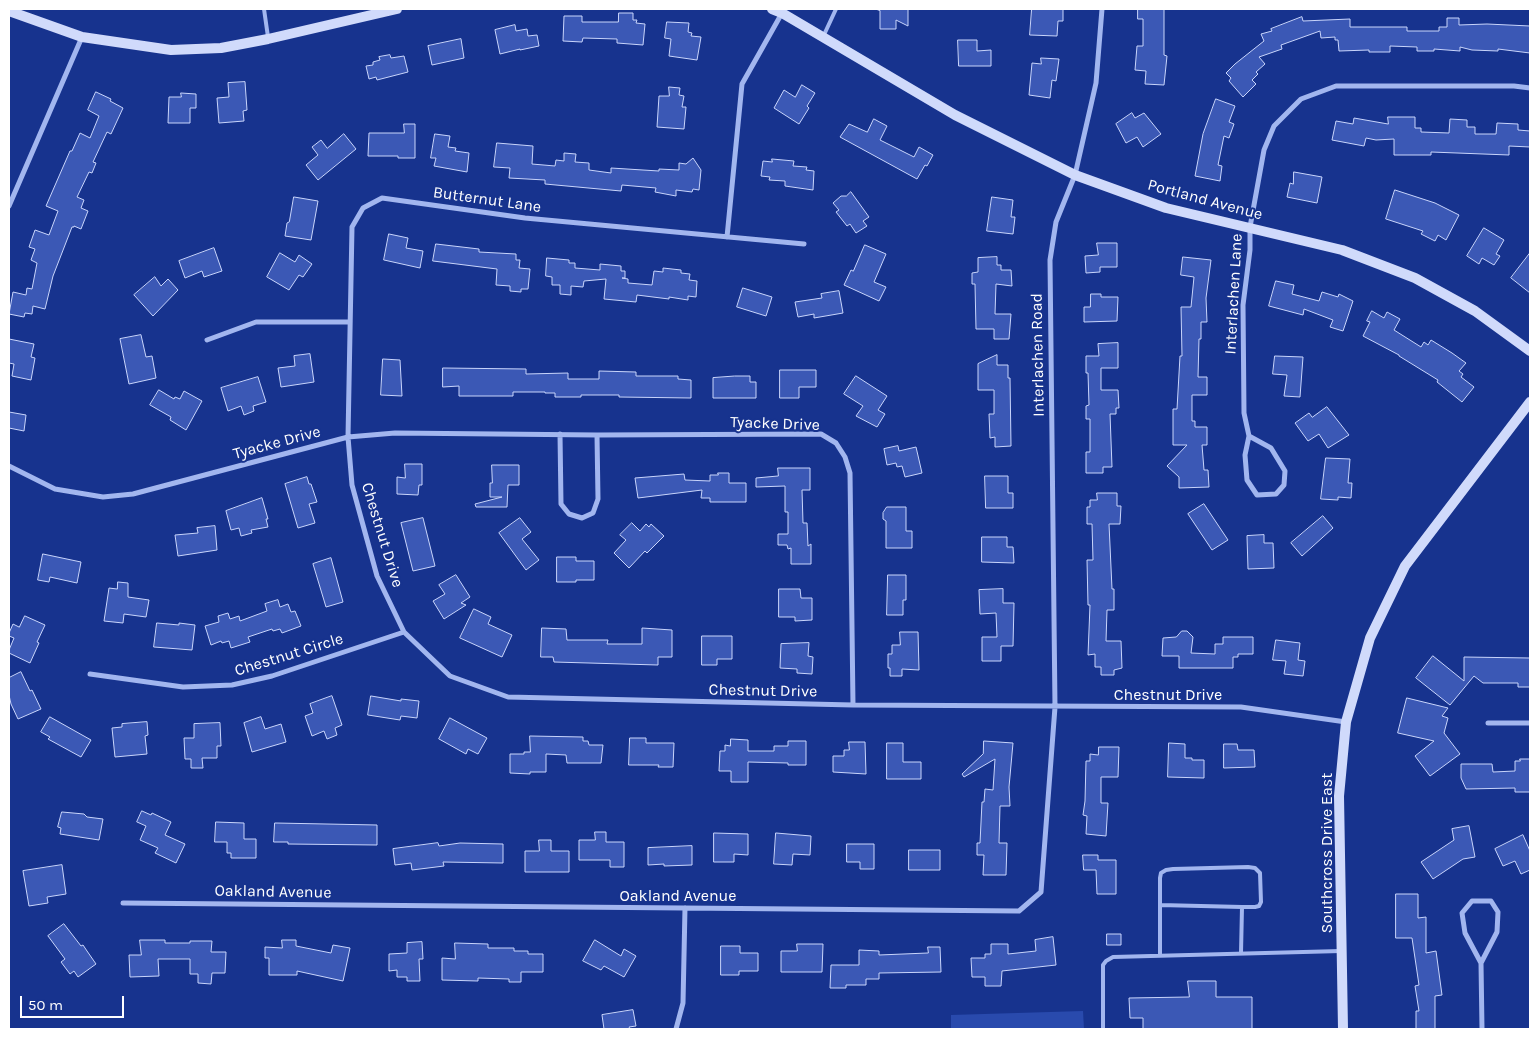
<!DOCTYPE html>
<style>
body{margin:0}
#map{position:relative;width:1539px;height:1038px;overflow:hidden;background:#17338e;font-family:Karla,sans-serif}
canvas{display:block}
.frame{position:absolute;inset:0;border:10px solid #fff;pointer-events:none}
.scale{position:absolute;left:20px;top:996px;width:104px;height:22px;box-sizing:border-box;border:2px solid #fff;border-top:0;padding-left:6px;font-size:15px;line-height:18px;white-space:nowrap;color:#fff;-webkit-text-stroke:4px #17338e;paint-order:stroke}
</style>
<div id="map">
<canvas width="1539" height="1038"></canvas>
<div class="frame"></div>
<div class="scale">50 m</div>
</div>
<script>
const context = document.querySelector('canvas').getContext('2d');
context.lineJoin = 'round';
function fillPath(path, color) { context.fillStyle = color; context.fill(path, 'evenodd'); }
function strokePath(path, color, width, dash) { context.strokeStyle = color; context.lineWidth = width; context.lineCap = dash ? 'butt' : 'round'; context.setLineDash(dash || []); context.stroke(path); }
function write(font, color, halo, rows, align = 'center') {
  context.font = font + ' Karla,sans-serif'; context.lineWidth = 4; context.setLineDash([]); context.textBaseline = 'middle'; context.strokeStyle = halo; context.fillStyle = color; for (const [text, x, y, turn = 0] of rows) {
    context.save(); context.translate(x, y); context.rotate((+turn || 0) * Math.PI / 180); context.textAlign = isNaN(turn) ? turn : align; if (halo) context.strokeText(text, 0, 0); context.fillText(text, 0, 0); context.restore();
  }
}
const green = new Path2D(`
 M1083,1011l1,18h-133v-14z`);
const building = new Path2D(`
 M876,9h32v17l-12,-6v9h-16v-18z
 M1032,9h31v12h-5l-1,15 -27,-1z
 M1138,9h26v46l3,1 -3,29 -19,-1 1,-13 -11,-1 2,-24h6v-27h-5z
 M619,13h14v7h4l-1,3 9,1 -2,21 -26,-2v-4l-34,-1 -1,4 -19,-1 1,-25h18v6h36z
 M1302,17l1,4 47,-2v8h57v4h32v-4h8v-9h12v7l28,-1 43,2v27l-32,-4v2l-26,-1 -12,-3v4l-26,-2v2h-17v-4l-27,-1v6h-21v-2l-30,1 -1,-11h-3v-3l-14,1 -1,-7 -39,14 1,4 -23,8 6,7 -9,8 2,2 -6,6 4,4 -13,13 -14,-16 2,-3 -5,-5 9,-9 29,-23 -3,-7 11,-3 -1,-2z
 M667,22l22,1 -1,9 4,1 -1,3 10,1 -4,23 -28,-4 2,-17 -6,-1z
 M515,25l1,6 11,-2 1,7 9,-1 2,11 -19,4v-1l-20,5 -5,-24z
 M461,39l3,19 -32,7 -4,-19z
 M958,40h19v11l14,-1v16h-32z
 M390,55l1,3 13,-2 4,16 -31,8 -1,-3 -7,2 -3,-13 7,-1v-3l7,-2 -1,-3z
 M1041,58l18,1 -3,22 -4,-1 -2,18 -21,-3 3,-32 9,1z
 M245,82l2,28 -4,1 1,10 -25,2 -2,-25 12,-1 -1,-14z
 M802,85l13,8 -8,13 2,2 -10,16 -25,-16 10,-18 11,7z
 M669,87l11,1 -1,7 5,1 -2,11h4l-2,22 -27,-2 2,-31h10z
 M96,92l15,7 -1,2 13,7 -12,26 -4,-2 -14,30 3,1 -4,10 -3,-1 -12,25 7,3 -3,8 7,3 -7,18 -7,-3v1h-2l-19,49 -8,33 -12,-3 -1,8 -7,-1 -1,4 -15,-3 4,-22 13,3 1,-7 5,1 5,-26 -6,-3 4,-11 -6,-2 6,-17 14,5 9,-24 -12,-5 24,-55h2l8,-18 10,5 9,-22 -11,-6z
 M181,93l15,1v14h-6v15h-22l1,-26h12z
 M1216,99l19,7 -6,16 5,2 -5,14 -5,-2 -6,29 4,1 -2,15 -25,-5 8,-42z
 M1132,113l3,5 9,-5 17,21 -18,13 -6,-10 -11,6 -10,-19z
 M1388,117h27v11h6v4l28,1 1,-14 17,1v7h8v7h21l1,-11 21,1v6l12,1v16l-21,-1v9l-78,-3v3h-37v-16l-18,1 -10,-2 -2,8 -32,-6 4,-19 17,3 1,-6 34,6z
 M874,119l13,7 -7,14 34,17 5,-10 14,8 -6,11 -2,-1 -8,14 -77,-42 9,-13 18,8z
 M404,124h11v34h-17v-2h-30l1,-23h35z
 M344,134l12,15 -38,31 -12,-15 12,-10 -6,-8 9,-7 6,8z
 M435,134l15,2 -2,11 8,1 -1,3 14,2 -2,19 -33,-6 2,-8h-5z
 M497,143l36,3 -1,18 23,2 1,-6 8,1v-8l12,1 -1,8 14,1v7l22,3v-5l48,3v-2l20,1v-7l7,1 7,-6 8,12 -2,20 -6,-1 -1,3 -16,-2v6l-21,-4 1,-4 -34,-3 -1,6 -76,-7v-4l-36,-2 1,-10 -16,-1z
 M772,159l22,2 -1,5 14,1 -1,3 8,1 -1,19 -28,-4v-5l-16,-1 1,-3 -9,-1 2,-15 9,1z
 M1294,172l28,5 -5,26 -30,-6 3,-14 3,1z
 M1395,190l40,13 24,12 -13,25 -8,-5 -3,6 -14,-7 2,-3 -37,-12z
 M851,192l18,25 -6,4 4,5 -11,7 -6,-9 -3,2 -11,-14 3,-2 -6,-7 8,-7h5z
 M294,197l24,4 -7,39 -26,-4 2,-13 2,-1z
 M992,197l21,3 -2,17h4l-2,17 -26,-3z
 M1484,228l20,12 -8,14 4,2 -6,9 -12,-7 -3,6 -12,-8z
 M389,234l19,4 -2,10 17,3 -3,17 -36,-8z
 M1097,243h20v24h-17v5l-14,1 -1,-17 13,-1z
 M436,244l43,5v3l37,2v6h4l-1,8 11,1 -2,20h-7v3l-11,-1v-5l-14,-1 1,-16 -64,-8z
 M865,245l21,9 -12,28 12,5 -7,14 -35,-16 7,-15 2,1z
 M214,248l8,23 -18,6 -2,-6 -17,7 -6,-17z
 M280,253l15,9 4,-7 13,9 -9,13 -4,-2 -10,15 -22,-13z
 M1530,253v40l-19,-15z
 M997,257v8h4v5h10l1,16 -16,-2 -1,30h16l-2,25h-15v-10h-18l-1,-45h-3v-11l6,-1v-14z
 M1183,257l28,3 -5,38 1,24h-6v17h-2l-1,38h9v18h-15v26h3v6h12v18h-5l2,25h4l1,17 -30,1v-11l-12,-11 20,-21h-14v-36h4l3,-53h2l-1,-49h10l3,-30 -13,-2z
 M547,258l22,2v3h6v5l25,2v-6l21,2v5h4v7h-3l6,1v4l24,2 2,-14 9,1v-4l18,2v3l9,1 -1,6 8,1 -1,16 -8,-1v4l-19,-3v2l-32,-4 -1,7 -32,-3 2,-20 -22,2 -1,6 -12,-1v9l-11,-1v-9h-8v-8l-6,-1z
 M155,277l6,9 7,-7 10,11 -25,26 -19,-21z
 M1276,281l18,4 -2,9 27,7 3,-9 16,5 1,-3 14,7 -10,30 -13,-4 3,-7 -29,-11 -1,6 -34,-9z
 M743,288l29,9 -6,19 -29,-9z
 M839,291l4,22 -29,5v-4l-16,3 -3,-15 27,-4 -1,-4z
 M1091,294h10v3h17l-1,24 -33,1v-15h6z
 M1372,311l12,7 3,-6 13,7 -6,11 27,17 3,-5 4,3 3,-5 21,13 14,10 -7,8 4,3 -2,3 13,10 -12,15 -25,-20 1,-2 -39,-24v-1l-36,-19 7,-14 -3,-1z
 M141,335l5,22 6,-1 4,22 -27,6 -9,-45z
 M9,339l25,5 -3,13 4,1 -4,22 -19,-4 2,-12 -5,-1z
 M1118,343v25h-17v22h17l1,18h-3v6h-6l2,53h-9v6h-17v-21h4v-33h-4v-13l3,-1 -1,-32h-2v-17h13l-1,-12z
 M310,354l4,28 -33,5 -3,-19 17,-2 -1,-10z
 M997,355v10h11v13h2l1,68 -16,1v-10l-5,1 -1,-24h5v-24h-16v-26z
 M1275,356l28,1 -3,40 -16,-1 3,-21 -14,-1z
 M383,359l17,1 2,36 -21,-1z
 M443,368l83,1v5l42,-1v6h31v-8l37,1v4h42v3l13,1v18l-72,-1v-2h-38v2h-26v-4h-10v-1h-32v4h-54v-10l-16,1z
 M780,370h36v17h-17v11h-19z
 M735,376h15v6h6v16h-43v-20z
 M856,376l31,20 -9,14 7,4 -8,13 -21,-11 7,-10 -19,-12z
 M258,377l8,25 -13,4 1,5 -10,4 -3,-9 -13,5 -7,-23z
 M159,390l15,9 1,-2 5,2 4,-8 18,10 -16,29 -16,-10 1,-3 -21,-12z
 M1327,407l22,28 -21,13 -9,-14 -11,7 -13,-18 14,-10 3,4z
 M9,412l17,3 -2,16 -15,-3z
 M898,446l1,5 17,-4 6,26 -17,4 -3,-11 -5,1 -1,-4 -9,2 -3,-16z
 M1326,458l24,1 -2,24h4l-1,15 -13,-1v3l-17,-1z
 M405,464h17v21h-3l-1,10 -21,-1v-17l8,1z
 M492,465h27v20h-11l-1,22h-31l-1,-3 27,-7h-12v-14h2z
 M778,468h32v22h-8l1,33h4l1,23 3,-2v20h-20v-16l-3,1 -1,-4h-9v-11h10v-22h-3v-26l-29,1v-9l22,-2z
 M718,473h11v10h17v19h-36v-4h-9l1,-8 -64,8 -3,-20 49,-4 1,6 25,1v-6h8z
 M985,476h23v17h5v15h-27z
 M307,477l2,7h2l6,18 -8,2 6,19 -17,5 -13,-44z
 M1097,493h20v13h4l-1,18h-11l3,65h2v21h-7l-1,31h15l1,27 -8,2v5h-13v-8h-6v-13l-7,1 2,-50h-2l-1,-45h6l-1,-36h-5v-17h3v-7h7z
 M262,498l6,21h-2l2,8 -17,3 1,3 -11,3 -2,-8 -8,2 -5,-19z
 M1204,504l24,36 -16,10 -24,-36z
 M887,507h19v24h6v17h-26v-27l-3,-2v-6z
 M1323,516l10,12 -31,28 -11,-13z
 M423,518l12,48 -22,5 -12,-48z
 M520,518l11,14 -9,7 17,21 -13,10 -27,-37z
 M632,523l8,8 6,-7 3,3 2,-3 13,12 -17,17 -2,-2 -16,17 -15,-15 12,-13 -6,-5z
 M215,526l2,24 -39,6 -3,-21 23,-2 -1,-5z
 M1264,535v8h9l1,25 -26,1 -1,-33z
 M982,537h25v10h6l1,16 -32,-1z
 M43,554l38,8 -4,21 -27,-6 -1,5 -11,-2z
 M557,557h19v4h18v19h-18v2h-19z
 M331,558l12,44 -17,5 -13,-43z
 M456,575l14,22 -9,6 5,2 -22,14 -11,-18 12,-7 -6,-9z
 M888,575h18v25h-3v15h-16z
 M118,582l10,1v14l21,3 -3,17 -22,-3 -1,9 -19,-2 5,-33 8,1z
 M779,589h21l1,9h11v22l-17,1v-4h-16z
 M1003,589v14h11l-1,43h-12v15h-19v-24h15l-1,-24 -16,1 -1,-24z
 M278,600l2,7 8,-3 3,8 4,-1 6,15 -19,7 -2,-4 -7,2 -1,-2 -24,8 2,5 -19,6 -2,-7 -7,2 -1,-2 -10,4 -6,-19 14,-4 -1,-6 10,-3 2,6 9,-3 1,5 27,-10 -2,-7z
 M474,609l17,8 -3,7 24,11 -10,22 -42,-19z
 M25,616l20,9 -8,17 2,1 -9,20 -21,-10v-3l5,-12 -5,-2v-3l4,-9 6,3z
 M157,623l22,2v-2l16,2 -3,25 -38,-3z
 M542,628l24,1 1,11h41l-1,4h35v-16l30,2v27h-14v8l-104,-3 -1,-5h-12z
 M1182,631h5l6,6 -2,16 24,1v-10h8v-7h30v17h-15v3h-5v11h-54v-12h-17l1,-18 13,-1z
 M900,632h18l1,38 -17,-1v7h-12v-8h-2v-14h4v-9h8z
 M702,636h30v23h-15v6h-15z
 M1276,640l24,3 -2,17 7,1 -2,15 -19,-2 2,-13 -13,-1z
 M809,643l-1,13 5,1 -1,17 -15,-1v-4l-17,-1 1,-24z
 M1433,656l31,25v-24l66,1v29h-12v-4h-35l-9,-7 -24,29 -34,-27z
 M21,672l9,19 2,-1 9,19 -23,10 -7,-15 -2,-9v-17z
 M332,696l10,29 -7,3 2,7 -10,4 -3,-8 -12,5 -7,-20 8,-3 -3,-9z
 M371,696l30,5v-2l18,2 -2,17 -16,-2 -1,4 -32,-5z
 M1407,698l41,10 -6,8 6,2 -4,15 16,21 -30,22 -15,-20 19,-15 -36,-8z
 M50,717l41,23 -10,17 -33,-18 2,-2 -9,-5z
 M261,717l4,12 16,-5 5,18 -34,10 -8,-29z
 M450,718l37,20 -9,16 -10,-5 -2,5 -27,-15z
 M147,722l1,13 -3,1 2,18 -32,3 -3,-29 10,-1v-3z
 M220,723l1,23h-4v12h-15l1,10h-12v-9h-6l-1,-21h10v-14z
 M530,736l53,1v4h5l1,4h14l-2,18h-34l-1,-8 -20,-1v18h-16v2l-20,-1v-19h14v-2h6z
 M630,738h16v5h28l-1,24h-15l1,-2h-30z
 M731,739l17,1v11h26v-5h14v-5h18v24h-18v-2l-40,-1v20h-17v-11h-12l1,-20h5v-6l5,1z
 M984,741l29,2 -4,44 1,19h-10l-1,37h8l-1,32h-23l1,-20h-7v-12h3l2,-41h2l1,-13 8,1 2,-31 -31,18 -2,-3 21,-20z
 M849,742h16l1,32 -33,-2v-16h11v-6h5z
 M887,743h16v19h18v17h-34z
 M1169,743l16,1v14h7v2h12v18l-36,-1z
 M1224,744h13l1,6h16l1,17 -31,1z
 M1099,747h20l-1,30h-17v26h7l-2,33 -20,-2 1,-18 -4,-1 2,-14 1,-40h4v-7l8,1z
 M1520,759h10v33h-15v-4l-49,1 -5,-11v-14h31l1,8 22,-1v-10h5z
 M142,811l9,4 1,-2 19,9 -6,13 20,9 -9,19 -21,-10 3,-5 -18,-8 6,-14 -9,-4z
 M62,812l22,2 3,3 16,2 -4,21 -39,-6 1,-6 -3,-1z
 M216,822l28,1v16h12v19h-25v-5h-4v-11h-12z
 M275,823l102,2v20l-89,-1v-2h-14z
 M1469,826l6,31 -12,2 -30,20 -12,-17 33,-22 -2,-11z
 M595,832h11v10h18v25h-14v-7h-31v-20h16z
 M714,833l34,1v21l-14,-1v8h-20z
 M776,833l35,3 -1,19 -17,-1 -1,11 -18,-1z
 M1523,835l7,16v19l-9,4 -6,-13 -12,5 -8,-17z
 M539,840h12v11h18v21h-44v-21h14z
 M438,843l1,3 21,-3 43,1v19l-60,-1 1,4 -32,4 -1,-7 -16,2 -2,-16z
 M847,844h27v25h-14v-7h-13z
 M692,846v19l-28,1v-2l-16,1v-17z
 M909,850h31v20h-31z
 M1083,855h15v5h18v34h-19l-1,-24h-12z
 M62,865l4,29 -19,3 1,6 -19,3 -6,-35z
 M1396,894h22v24l8,-1v36l10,-2 6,44 -7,1v33h-19v-18h3l-4,-25 4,-1 -7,-47h-16z
 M64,924l17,22 2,-1 4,6 9,13 -18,13 -4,-6 -4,3 -9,-12 4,-3 -17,-23z
 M1107,934h14v11h-14z
 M1053,937l3,28 -54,6 -1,15h-16v-9h-13l-1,-19h14v-4h6v-10h17v10l28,-3 -1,-11z
 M140,940h25v3h25v-2h22l-1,11h15l-1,21h-13l-1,11 -13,-1v-9h-8v-15h-32l1,17 -29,1 -1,-22h12z
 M282,940h14v6l35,7 2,-8 17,3 -7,33 -46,-10v4h-28v-17h-4v-11l17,1z
 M595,940l26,16 3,-7 12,7 -12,21 -20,-11 -3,4 -18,-9z
 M422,942l1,17h-4l1,22h-13v-4h-10v-7l-8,1v-17l18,-1v-10z
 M455,943l33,1v4h26v3h14v3h15v18h-22v10h-12v-3l-31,-1v3l-36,-1v-22l13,1z
 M797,944h26l-1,28h-41v-21h16z
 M721,946h19v7h18v18h-19v4h-18z
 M928,947h12l1,25 -62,1v6h-13v6h-20v3h-16l1,-23h28v-15l20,1v4l49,-2z
 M1188,981h28v16h36v32h-109v-11h-13l-1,-20 60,-1z
 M633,1010l3,16 -7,1 1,2h-26l-2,-14z`);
const lane = new Path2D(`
 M264,9l4,28
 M823,37l13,-28
 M1160,905l82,2
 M1160,955v-77l1,-5 5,-3 7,-1 75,-2 7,1 5,5 1,29 -2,4 -4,1h-13l-1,46
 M1103,1029v-64l3,-4 7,-4 228,-6`);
const street = new Path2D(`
 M9,206l73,-169
 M727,237l15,-153 40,-71
 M804,244l-279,-26 -143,-20 -19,10 -11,19 -4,210 4,48 25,91 27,56 46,44 58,21 345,8 388,2 105,15
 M207,340l49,-18h94
 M560,434l1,70 8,10 13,4 11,-5 5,-14 -1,-64
 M1249,436l22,12 14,23 -1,14 -8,9 -19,1 -10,-15 -2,-25 4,-19 -5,-23 -1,-108 7,-55v-23l14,-77 10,-24 27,-27 35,-13h178l16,2
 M9,466l46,23 48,8 30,-3 215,-57 47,-4 202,2 224,-1 15,9 9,14 5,16 3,232
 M90,674l93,13 49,-2 40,-9 132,-44
 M1488,723h42
 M123,903l896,8 22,-19 14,-185 -5,-447 6,-38 19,-47 21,-92 6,-74
 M1481,963l-16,-30 -3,-20 10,-12h19l7,11 -1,20 -16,31 1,66
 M676,1029l7,-26 2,-95`);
const secondary = new Path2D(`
 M772,9l10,4 173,102 120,60 91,33 176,42 73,28 60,33 55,40
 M9,11l73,26 89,13 50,-2 47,-9 129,-30
 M1343,1029l-4,-233 7,-74 24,-84 35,-72 125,-164`);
const streetNames = [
 ["Butternut Lane",487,200,8],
 ["Portland Avenue",1205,200,15],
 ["Interlachen Lane",1234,294,-87],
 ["Interlachen Road",1038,355,-91],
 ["Tyacke Drive",775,424,2],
 ["Tyacke Drive",277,443,-15],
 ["Chestnut Drive",382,535,73],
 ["Chestnut Circle",289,655,-17],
 ["Chestnut Drive",763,691,1],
 ["Chestnut Drive",1168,695],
 ["Southcross Drive East",1327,853,-90],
 ["Oakland Avenue",273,892,1],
 ["Oakland Avenue",678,896]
];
fillPath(green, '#294aad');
fillPath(building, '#3b58b5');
strokePath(building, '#c9d5fb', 1);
strokePath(lane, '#a2b6ef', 4);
strokePath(street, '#a2b6ef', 5);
strokePath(secondary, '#d0dafb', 10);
write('16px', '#fff', '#17338e', streetNames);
</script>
